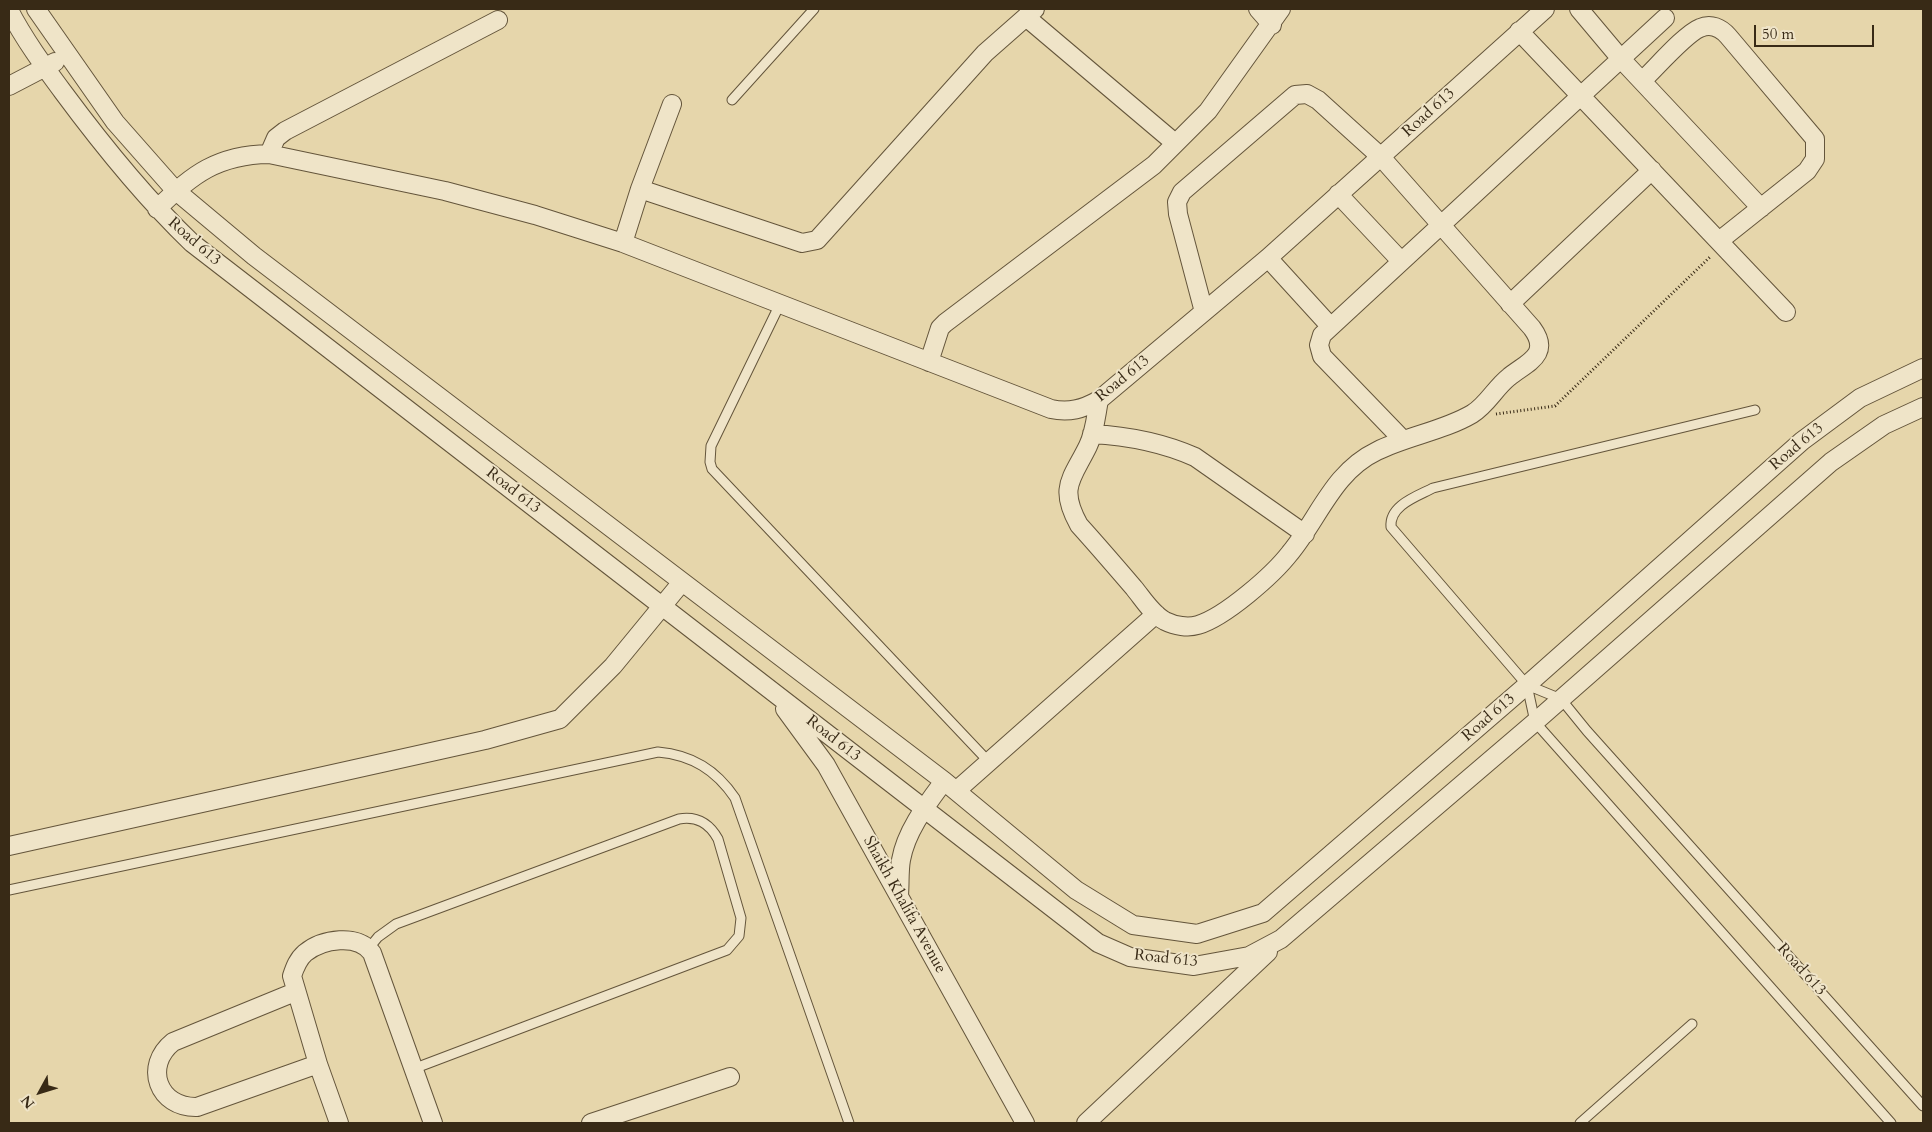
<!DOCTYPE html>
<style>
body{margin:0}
#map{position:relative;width:1932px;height:1132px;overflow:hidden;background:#e6d6ab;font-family:Cardo,serif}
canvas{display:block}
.frame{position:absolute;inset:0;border:10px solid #382a16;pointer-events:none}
.north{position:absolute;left:15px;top:1067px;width:50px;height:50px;-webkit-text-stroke:4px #efe4c8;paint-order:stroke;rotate:231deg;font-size:14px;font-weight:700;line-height:20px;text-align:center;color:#382a16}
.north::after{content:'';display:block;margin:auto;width:18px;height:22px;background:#382a16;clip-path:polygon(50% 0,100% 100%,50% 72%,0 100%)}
.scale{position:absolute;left:1754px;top:25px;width:120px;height:22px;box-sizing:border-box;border:2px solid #382a16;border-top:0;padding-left:6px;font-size:15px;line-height:18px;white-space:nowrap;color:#382a16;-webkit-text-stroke:4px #efe4c8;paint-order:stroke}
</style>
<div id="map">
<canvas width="1932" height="1132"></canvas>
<div class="frame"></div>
<div class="north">N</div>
<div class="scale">50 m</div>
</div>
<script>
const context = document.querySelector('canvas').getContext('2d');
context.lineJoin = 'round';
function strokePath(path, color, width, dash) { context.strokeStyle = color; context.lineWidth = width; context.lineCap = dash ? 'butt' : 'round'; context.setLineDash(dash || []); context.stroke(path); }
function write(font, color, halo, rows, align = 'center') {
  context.font = font + ' Cardo,serif'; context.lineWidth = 4; context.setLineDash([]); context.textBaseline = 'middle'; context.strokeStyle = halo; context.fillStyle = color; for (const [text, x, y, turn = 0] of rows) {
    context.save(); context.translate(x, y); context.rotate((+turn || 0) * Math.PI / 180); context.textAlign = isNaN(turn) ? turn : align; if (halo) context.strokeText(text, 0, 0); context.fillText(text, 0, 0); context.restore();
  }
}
const path = new Path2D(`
 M1496,414l59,-8 156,-150`);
const lane = new Path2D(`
 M732,100l82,-91
 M780,304l-69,142 -1,16 2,7 277,293
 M1755,410l-322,78c-15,8 -44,17 -42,39l136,158 34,14 26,32 336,375
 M1527,685l8,37 356,401
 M9,890l649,-138c34,3 58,18 77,46l114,325
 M369,948l9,-11 18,-13 283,-105c18,-3 30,4 39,20l23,79 -2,18 -12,14 -314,119
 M1580,1123l112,-99`);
const street = new Path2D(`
 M36,9l79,113 60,68 79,66 690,525 132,109 57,35 64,9 66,-21 264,-228 275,-244 58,-43 63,-30
 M1258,9l14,16
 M1579,9l42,50 140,149
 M9,10c15,29 34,55 54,82 40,54 81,105 129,151l906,700 32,14 64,9 55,-10 32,-17 254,-217 296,-260 53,-37 39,-18
 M1026,17l149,126
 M1519,31l267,281
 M1642,81c13,-12 43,-47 58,-53 11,-5 21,0 28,8l87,103v20l-8,12 -88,70
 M9,86l46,-24
 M269,154l7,-16 9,-7 213,-111
 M640,189l162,54 15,-3 168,-187 50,-44
 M1338,194l63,67
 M157,209c35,-35 61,-54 112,-55l176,37 90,24 88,28 428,166c18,4 32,0 48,-9l169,-142 277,-249
 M623,243l17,-54 32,-85
 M1268,258l62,68
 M1510,304l142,-134
 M929,362l11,-34 5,-5 209,-158 54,-54 73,-102
 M1099,400c-3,15 -4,32 -11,46 -16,33 -30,41 -9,79 19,21 37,42 55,63 9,11 18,26 31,33 10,5 23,7 33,4 27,-8 75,-50 92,-72 29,-35 43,-81 87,-102 30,-15 66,-20 95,-37 15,-9 23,-26 37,-37 17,-14 43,-22 23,-49l-151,-171 -63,-57 -11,-6 -12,1 -113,97 -5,10 1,12 26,98
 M1092,434c37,2 69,8 103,23l110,77
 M1403,440l-81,-84 -3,-11 3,-10 343,-317
 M785,709l41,56 199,358
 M956,791l200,-177
 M9,846l476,-106 75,-21 53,-53 69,-84
 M899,895c1,-12 0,-24 2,-35 5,-29 26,-56 43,-79
 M295,992l-122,50c-30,24 -15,66 24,65l121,-43
 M339,1123l-21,-59 -26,-88c3,-9 6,-17 13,-23 17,-14 53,-20 67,0l61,170
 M591,1123l139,-46
 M1086,1123l182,-171`);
const streetNames = [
 ["Road 613",1429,113,-42],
 ["Road 613",194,242,41],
 ["Road 613",1123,379,-39],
 ["Road 613",1797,447,-40],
 ["Road 613",513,491,38],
 ["Road 613",1489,718,-41],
 ["Road 613",833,739,38],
 ["Shaikh Khalifa Avenue",904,905,61],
 ["Road 613",1166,959,6],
 ["Road 613",1801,970,48]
];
strokePath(lane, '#64553b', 11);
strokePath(street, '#64553b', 20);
strokePath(path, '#382a16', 3, [1, 2.5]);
strokePath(lane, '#efe4c8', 9);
strokePath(street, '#efe4c8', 18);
write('16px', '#382a16', '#efe4c8', streetNames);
</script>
